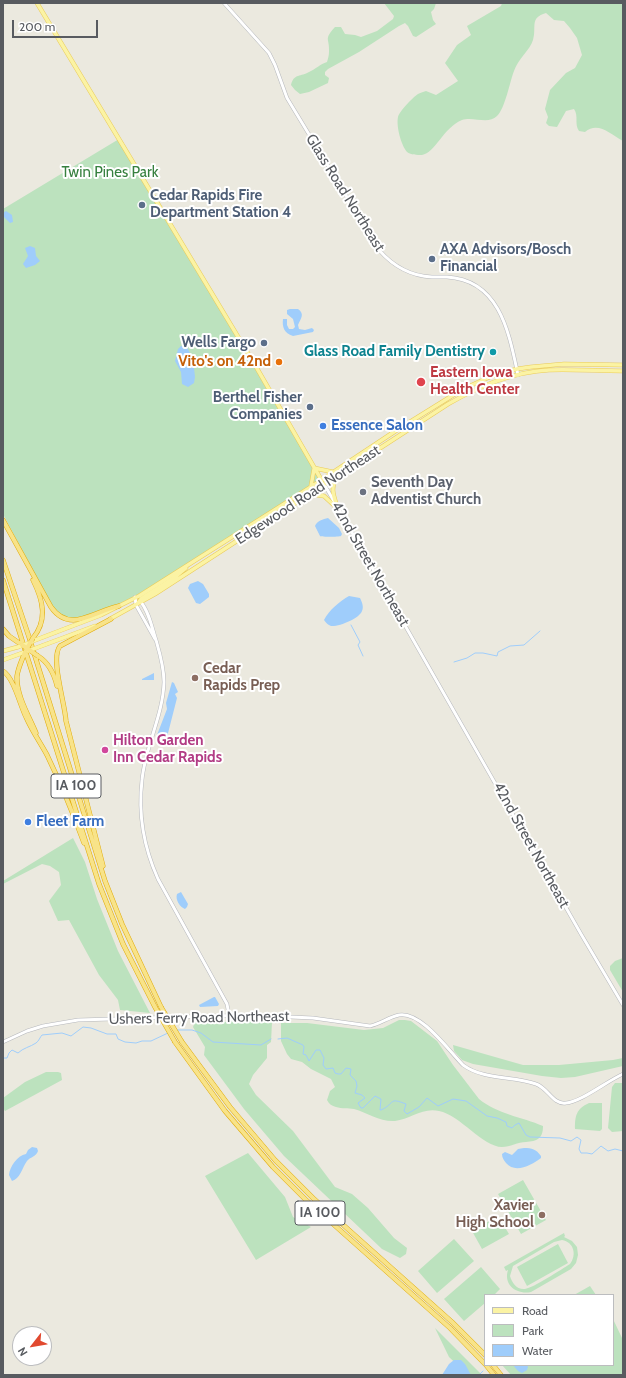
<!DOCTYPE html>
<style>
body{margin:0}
#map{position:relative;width:626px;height:1378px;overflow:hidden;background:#ebe9df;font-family:Cabin,sans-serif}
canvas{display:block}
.frame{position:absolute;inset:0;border:4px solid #585b60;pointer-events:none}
.legend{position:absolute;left:484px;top:1294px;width:130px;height:72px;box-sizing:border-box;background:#fff;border:1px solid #bcbdbf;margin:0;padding:5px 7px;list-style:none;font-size:12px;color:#585b60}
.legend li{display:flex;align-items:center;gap:8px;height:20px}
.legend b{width:20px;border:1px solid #bcbdbf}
.north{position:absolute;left:12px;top:1326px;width:40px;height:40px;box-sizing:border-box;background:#fff;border:1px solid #bcbdbf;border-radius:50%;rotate:239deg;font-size:11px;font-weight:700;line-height:16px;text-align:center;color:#585b60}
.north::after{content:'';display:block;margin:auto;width:14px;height:18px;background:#e1492f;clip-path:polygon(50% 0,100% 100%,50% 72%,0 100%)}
.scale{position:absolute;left:12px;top:20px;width:86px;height:18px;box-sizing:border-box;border:2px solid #585b60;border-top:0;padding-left:5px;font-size:12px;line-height:14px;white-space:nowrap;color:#585b60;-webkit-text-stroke:3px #fff;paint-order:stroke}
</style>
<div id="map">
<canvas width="626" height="1378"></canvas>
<div class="frame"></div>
<ul class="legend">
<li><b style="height:5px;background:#fbf3a4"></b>Road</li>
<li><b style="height:11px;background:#bce2be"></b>Park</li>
<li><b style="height:11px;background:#9fcdfb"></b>Water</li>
</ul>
<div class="north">N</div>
<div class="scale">200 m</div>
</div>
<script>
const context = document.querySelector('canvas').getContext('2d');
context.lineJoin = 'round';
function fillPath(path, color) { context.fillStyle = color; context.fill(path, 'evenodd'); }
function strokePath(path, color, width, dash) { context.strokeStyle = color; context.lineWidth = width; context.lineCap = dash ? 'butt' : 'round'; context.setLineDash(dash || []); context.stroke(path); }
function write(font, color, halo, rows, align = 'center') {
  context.font = font + ' Cabin,sans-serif'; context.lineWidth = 4; context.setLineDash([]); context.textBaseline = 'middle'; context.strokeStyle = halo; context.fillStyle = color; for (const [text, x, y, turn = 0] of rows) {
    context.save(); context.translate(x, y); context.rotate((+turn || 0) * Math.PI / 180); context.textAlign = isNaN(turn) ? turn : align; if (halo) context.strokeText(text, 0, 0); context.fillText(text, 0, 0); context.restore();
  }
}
const green = new Path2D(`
 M384,3h52l-2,6 -3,3 2,8 3,4 -20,13 -3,-1 -5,-10 -3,-3 -6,3 -40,26 -31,17 -3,3v3l4,3 -1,5 -19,9 -9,2 -5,-4 -4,-5c3,-12 10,-8 18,-13 7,-3 11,-8 18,-10 1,-3 2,-7 2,-10 1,-14 -6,-12 6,-25h6l4,7 10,1 6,2 16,-6 16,-12 1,-3z
 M502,3h121v138c-13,-7 -25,-20 -38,-9l-6,-1c-5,-7 0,-15 -5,-22l-8,2 -9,16 -8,-1 -3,-3 2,-6 -3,-8 5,-19 16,-17 9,-5 7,-13 -5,-17 -7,-10 -6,-7 -10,-1 -8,-7c-17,5 -9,14 -13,27 -3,10 -15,19 -19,31 -4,10 -9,38 -17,45 -9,9 -24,0 -35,4 -18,7 -27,33 -40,35 -5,0 -11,0 -15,-3 -6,-7 -11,-26 -9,-35 1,-5 15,-20 20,-23 2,-1 5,-2 8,-3l10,4 22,-14 -13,-18 12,-18 14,-10 -4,-9 34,-20z
 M119,139l202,341 -78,50 -124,76 -37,13 -16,1 -15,-15 -48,-91v-305z
 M73,838l12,24 12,37 21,52 32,62 -30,-3 -2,-10 -19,-25 -30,-55 -11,1 -9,-20 12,-16 -2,-13 -9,-6 -8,-2 -39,20v-3z
 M623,958v34l-13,-22v-4l5,-5z
 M256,1020l16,2 -1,20 -4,3v13l-14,17 -4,9 7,11 37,36 42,56 17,7 16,14 26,30 13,10 -1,6 -6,4 -18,-9 -98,-93 -40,-47 -40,-54 1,-8 -12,-20 2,-5h30z
 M399,1020h6l6,1 26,20 16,24 26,34c18,15 43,18 64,27 0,13 -6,15 -17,16 -8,0 -16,5 -24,5 -19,0 -42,-32 -63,-36 -16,-4 -29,8 -44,10 -15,1 -27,-8 -41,-12 -6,-1 -12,0 -18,-2 -4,-1 -7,-3 -9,-7l3,-9 5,-4 -4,-8 -20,-10 -9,-7 -11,-3 -4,-5 -6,-13v-18h26l57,7 19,-2z
 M453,1045l70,20h36l54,-5 10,-2v8l-48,11 -14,1 -19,-2 -69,-12 -11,-4 -8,-9z
 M46,1072h12l3,1 1,7 -57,31 -2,-3v-10l22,-16z
 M615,1083h8v48l-11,1 -4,-4 4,-41z
 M589,1103h13v26l-2,2 -25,-2c0,-13 1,-20 14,-26z
 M248,1153l37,44 8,20 18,10 -55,33 -51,-84z
 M523,1180l23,40 -25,14 -23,-40z
 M498,1216l11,18 -27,15 -10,-18z
 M564,1233l1,3 -1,1 8,4 5,6 1,8 -2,8 -5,6 -40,23c-14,3 -28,-7 -23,-22l-2,1 -2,-4zM562,1240c12,2 15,15 8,24 -8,5 -37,24 -45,25 -8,1 -13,-6 -15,-13l3,-10 41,-24z
 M454,1239l20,22 -37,32 -19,-22z
 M558,1244l10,19 -41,23 -10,-19z
 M481,1267l19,22 -6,6h-9v8l-21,18 -20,-22z
 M590,1286l6,9h-22z
 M613,1319l9,19h1v37h-112l-9,-10h111z
 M435,1328l47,47h-14l-19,-18z`);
const water = new Path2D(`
 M6,211l6,4 1,7 -3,1 -6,-6 -1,-4z
 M30,246l5,2 1,8 4,5 -5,4 -9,3 -3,-4 5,-8 -3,-8z
 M290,309h8c7,5 3,9 0,16l1,4 6,1 7,-2 2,2 -1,2 -20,4c-9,-3 -11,-9 -10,-17h4v6l2,4h4l2,-2 -2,-8 -6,-5v-4z
 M181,346h4l2,1 6,12 2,18 -1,6 -6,4 -6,-3 -1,-12 -6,-11 3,-12z
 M328,518l11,10 3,6 -1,2c-3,1 -19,1 -21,0l-5,-10c2,-5 8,-7 13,-8z
 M198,581l5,3 6,10v3l-9,7 -4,-1 -8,-15 2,-4z
 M349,596l11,2c2,4 4,9 2,13 -2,7 -23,16 -31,15 -3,-1 -5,-3 -7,-6 5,-10 16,-19 25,-24z
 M154,673v7h-12v-1z
 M172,682l2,1 4,9 -3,2 2,4 -11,43 -7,1 -2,-2v-5l10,-26 -1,-6z
 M181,892l7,12 -1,3 -2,2c-5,-2 -10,-9 -8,-15z
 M214,997h1l4,7 -1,2 -18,1 -1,-2z
 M32,1147l5,1 1,3c-2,6 -8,6 -11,10 -5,7 -7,18 -15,20l-3,-6c1,-9 8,-19 17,-21l2,-4z
 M524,1148c8,0 12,1 17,8v2c-9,7 -26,16 -35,5 -2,-3 -4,-5 -4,-9l3,-2 7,3 6,-6z
 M454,1360h7l4,4 6,11h-29l7,-11z
 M513,1365h14l1,2 -1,3 -5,3 -4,-2z`);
const stream = new Path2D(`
 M351,625l9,17 -2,3 5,11
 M454,662l13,-4 8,-5h8l14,3 1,-4 12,-6 14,-1 16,-14
 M176,1030h16l9,3 12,9 48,3 10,-6
 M278,1039l9,-1 16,7 1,2 -1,7 3,1 3,6 7,-11h4l4,8 -1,7 3,4 7,-1 2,5 3,1h3l5,-6 5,1 -1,6 6,6 1,5 -2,7 7,2 3,3 -7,5 3,5h2l12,-12 6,3 -1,11h1c15,-7 7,-13 25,-6l-2,7 3,3 12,-7 8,-9 11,8 15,-7 13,2 21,15 10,2 9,4 1,4 5,2 3,-3 4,-2 7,12 4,2 30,1 11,3 6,-4 4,3 -2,9 2,4h6l5,1 9,-8 7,5 7,-2 8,2
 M3,1058h4l2,-5 3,-3 6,3c5,-5 12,-6 18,-10 3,-2 4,-6 6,-8l20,-2 9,3 12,-9 8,1 16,6h9l2,5 7,3 11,1 6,-2h9l17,-8
 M480,1374l3,-3`);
const minor = new Path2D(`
 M224,3l45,50 6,12 12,33 92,152c14,16 31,26 53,27 5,0 10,0 15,0 53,3 62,56 71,98
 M324,484l11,19
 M338,508l243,426 42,71
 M135,597l1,8 19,34
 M140,601c9,10 12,27 16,39 4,14 8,27 8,42 -1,34 -19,65 -22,98 -4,34 2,68 16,99l69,125 2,11
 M3,1042l24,-11 16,-5 35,-6 168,-5 67,3 57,8c10,-2 19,-9 29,-11 22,-4 50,36 64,50 20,15 51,11 73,19 12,4 17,21 30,19 15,-1 41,-22 57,-29`);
const major = new Path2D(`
 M37,3l218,362 67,116
 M314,468l19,4
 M338,476c-9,11 -4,21 0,33
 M311,486l3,-17
 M309,494l15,2 13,12
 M137,604l4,-5 33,-21 12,-10
 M110,619l45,-25 293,-190c32,-18 64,-32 101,-34 25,-1 49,1 74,1
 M33,641l68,-26 38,-19 178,-113 80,-53 66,-41 29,-13 25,-7 14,-2 33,-3 59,1
 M36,648l59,-22
 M3,651l15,-4
 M3,660l22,-8`);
const highway = new Path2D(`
 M3,520l48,87c19,27 43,4 68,-1
 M3,560l26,77 76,244 17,43 39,83
 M3,580l96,304 24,60 32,63
 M3,629l6,7 13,9
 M33,638c15,-18 10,-38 0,-58
 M25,652c-3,8 -7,16 -8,24 -1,19 12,40 19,57
 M38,656c11,7 16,17 19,30
 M3,671c11,7 17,34 23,46 6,14 14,25 21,38 14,29 26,58 37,88
 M103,866l-37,-145c-1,-18 -16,-63 -6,-75l51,-27
 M175,1042l50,69 48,56 32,32 145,129 35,36
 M182,1042l48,65 45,53 38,38 139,124 33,33
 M486,1365l8,10
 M493,1365l8,10`);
const majorBridge = new Path2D(`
 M18,647l14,-5
 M28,651l8,-3`);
const highwayBridge = new Path2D(`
 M22,645l16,11
 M25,652l8,-14
 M155,1007l20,35
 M161,1007l21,35`);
const markers = [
 [142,205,4,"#5c6f8a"],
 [432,259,4,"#5c6f8a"],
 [264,343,4,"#5c6f8a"],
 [493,352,4,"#0f9aa8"],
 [279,362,4,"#e8710a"],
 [421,382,5,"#e0444e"],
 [310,407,4,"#5c6f8a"],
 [323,426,4,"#3f7fe0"],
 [363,492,4,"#6b7280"],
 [195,678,4,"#8d6e63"],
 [105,750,4,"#d1479c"],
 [28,822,4,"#3f7fe0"],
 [542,1215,4,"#8d6e63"]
];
const shields = [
 [76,786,50],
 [320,1213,50]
];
const shieldNames = [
 ["IA 100",76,786],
 ["IA 100",320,1213]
];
const parkNames = [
 ["Twin Pines Park",110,173]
];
const streetNames = [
 ["Glass Road Northeast",345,193,58],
 ["Edgewood Road Northeast",308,495,-33],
 ["42nd Street Northeast",370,564,60],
 ["42nd Street Northeast",531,845,61],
 ["Ushers Ferry Road Northeast",199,1018,-1]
];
const serviceNames = [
 ["Cedar Rapids Fire",150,196],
 ["Department Station 4",150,213],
 ["AXA Advisors/Bosch",440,250],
 ["Financial",440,267],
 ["Wells Fargo",256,343,"right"],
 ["Berthel Fisher",302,398,"right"],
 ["Companies",302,415,"right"]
];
const cultureNames = [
 ["Glass Road Family Dentistry",485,352]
];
const foodNames = [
 ["Vito's on 42nd",271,362]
];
const healthNames = [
 ["Eastern Iowa",430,373],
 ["Health Center",430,390]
];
const shopNames = [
 ["Essence Salon",331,426],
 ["Fleet Farm",36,822]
];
const worshipNames = [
 ["Seventh Day",371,483],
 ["Adventist Church",371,500]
];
const educationNames = [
 ["Cedar",203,669],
 ["Rapids Prep",203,686],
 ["Xavier",534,1206,"right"],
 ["High School",534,1223,"right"]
];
const hotelNames = [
 ["Hilton Garden",113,741],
 ["Inn Cedar Rapids",113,758]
];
fillPath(green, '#bce2be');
fillPath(water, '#9fcdfb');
strokePath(stream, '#9fcdfb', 1);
strokePath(minor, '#b5b7bc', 4);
strokePath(major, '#eacb58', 4.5);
strokePath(highway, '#e1ab09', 5);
strokePath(minor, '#fff', 3);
strokePath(major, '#fbf3a4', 3.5);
strokePath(highway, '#f8e389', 4);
strokePath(majorBridge, '#eacb58', 4.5, []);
strokePath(highwayBridge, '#e1ab09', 5, []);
strokePath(majorBridge, '#fbf3a4', 3.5);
strokePath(highwayBridge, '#f8e389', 4);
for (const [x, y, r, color] of markers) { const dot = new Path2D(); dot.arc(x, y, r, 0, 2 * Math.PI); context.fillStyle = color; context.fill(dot); strokePath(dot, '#fff', 1.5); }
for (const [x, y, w] of shields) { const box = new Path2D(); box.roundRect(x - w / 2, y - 12, w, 24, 3); context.fillStyle = '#fff'; context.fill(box); strokePath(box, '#585b60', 1); }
write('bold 14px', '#585b60', null, shieldNames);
write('15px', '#37803f', '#fff', parkNames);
write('15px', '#585b60', '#fff', streetNames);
write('bold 15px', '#4e5e75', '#fff', serviceNames, 'left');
write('bold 15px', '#0d838f', '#fff', cultureNames, 'right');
write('bold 15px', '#c56008', '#fff', foodNames, 'right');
write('bold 15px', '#be3a42', '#fff', healthNames, 'left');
write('bold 15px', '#366cbe', '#fff', shopNames, 'left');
write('bold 15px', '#5b616d', '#fff', worshipNames, 'left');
write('bold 15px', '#785e54', '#fff', educationNames, 'left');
write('bold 15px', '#b23c85', '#fff', hotelNames, 'left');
</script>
